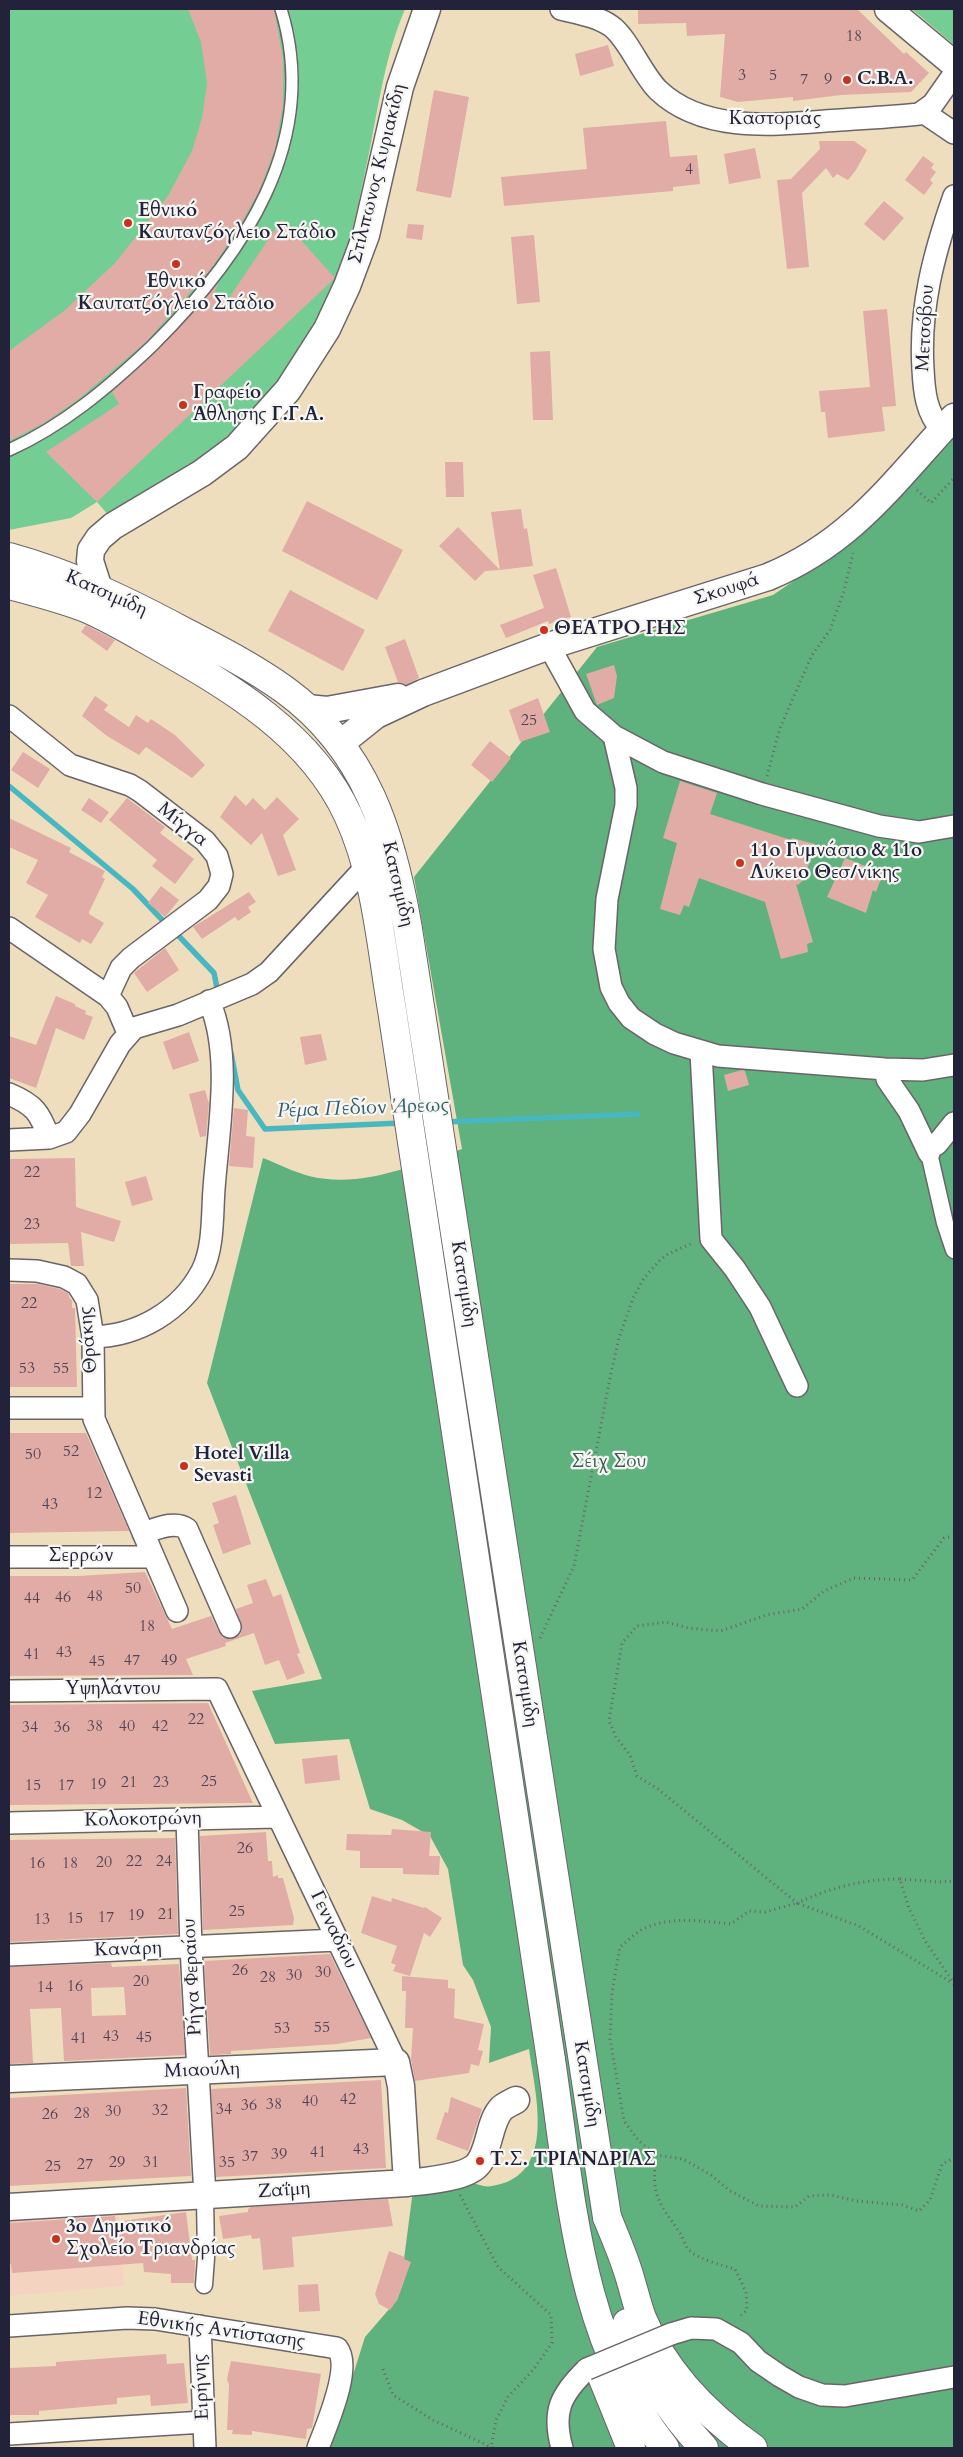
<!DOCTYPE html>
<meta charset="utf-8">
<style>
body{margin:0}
#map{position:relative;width:963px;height:2457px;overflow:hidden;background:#efdebd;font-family:Cardo,serif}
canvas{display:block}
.frame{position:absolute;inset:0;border:10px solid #22223b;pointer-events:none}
</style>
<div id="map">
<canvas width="963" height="2457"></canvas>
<div class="frame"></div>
</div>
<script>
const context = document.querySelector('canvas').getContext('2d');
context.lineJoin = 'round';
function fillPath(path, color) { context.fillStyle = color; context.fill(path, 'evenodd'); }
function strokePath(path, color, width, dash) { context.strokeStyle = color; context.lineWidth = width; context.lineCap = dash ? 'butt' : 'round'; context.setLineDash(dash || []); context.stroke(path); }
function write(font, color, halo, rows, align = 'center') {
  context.font = font + ' Cardo,serif'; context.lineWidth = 4.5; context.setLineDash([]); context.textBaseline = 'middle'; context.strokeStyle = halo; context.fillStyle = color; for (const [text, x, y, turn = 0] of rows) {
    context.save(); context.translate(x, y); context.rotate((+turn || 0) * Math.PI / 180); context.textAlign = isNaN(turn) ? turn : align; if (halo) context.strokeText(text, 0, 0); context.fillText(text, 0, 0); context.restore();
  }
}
const built = new Path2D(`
 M118,2212l6,74 -115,10v-76z`);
const green = new Path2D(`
 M9,9h396c-23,54 -28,111 -41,168 -10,47 -20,97 -43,140 -24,47 -62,93 -102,126 -34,27 -73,50 -109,74l-13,-15 -26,16 -62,12z
 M912,9h42v36l-1,-1z`);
const forest = new Path2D(`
 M954,429v2019h-624l35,-111 32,-37 8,-22 -1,-19 9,-69c18,-3 36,-7 53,-8 9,0 17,6 26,4 66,-10 43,-92 37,-137l-40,14 2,-36 -18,-47 -10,-15 -15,-96 -18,-33 -28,-16 -32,-11 -21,-70 -74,5 -23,-53 70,-12 -115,-296 56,-225c15,6 31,14 46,18 52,13 105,-11 153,-27l-48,-272 183,-230 176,-52 60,-41z`);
const stream = new Path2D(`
 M9,786l124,103 34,36
 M174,931l40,42 4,20
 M231,1053l7,37 27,39 136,-6
 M445,1122l193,-8`);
const building = new Path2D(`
 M188,9h86l9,50v46l-8,44 -16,42 -22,40 -27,39 -63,71 -67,57 -36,25 -35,18v-90l55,-40 51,-48 53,-67 24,-45 10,-33 5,-35 -6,-41z
 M638,9h219l47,45 2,-2 23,21 -18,19 -70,3 -48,6v-4l-55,5 -18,-5 5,-63 -38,2 -1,-13 -48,1z
 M608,45l6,21 -34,10 -5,-22z
 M434,90l35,7 -18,101 -35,-7z
 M666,121l4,36 27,-2 3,29 -27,3v4l-169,15 -3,-29 86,-8 -4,-41z
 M819,141h35l13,9 -11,20 -8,10 -11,-6 -4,4 -7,-10 -24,25 7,74 -22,2 -10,-89 14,-1 29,-30z
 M755,148l6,30 -32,6 -5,-30z
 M923,156l11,8 -3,4 5,4 -6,8 3,3 -9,12 -19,-15z
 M884,201l20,17 -20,23 -20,-17z
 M282,219l52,58v2l-237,223 -51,-50 73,-48 -7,-12 45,-41 62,-69 -5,11 13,8z
 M408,224l16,1 -2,15 -16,-2z
 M534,235l6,67 -23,2 -6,-67z
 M887,309l9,97 -14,1 3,24 -57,7 -3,-26h-4l-2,-21 51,-4 -7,-76z
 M550,351l3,69h-20l-3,-68z
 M445,462h18l1,35h-18z
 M307,501l96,49 -26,50 -95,-49z
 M521,509l3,20 3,-1 6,38 -33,4 -9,-58z
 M458,527l42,43 -15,1 -10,10 -36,-35z
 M556,568l15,49 -22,7 -1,-3 -42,17 -6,-13 44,-17 -11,-33z
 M290,590l75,40 -22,41 -75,-40z
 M86,625l29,15 -8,11 -26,-19z
 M405,639l14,39 -13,7 -8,-3 -13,-35z
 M614,665l3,11 -3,22 -17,7 -11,-31z
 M95,696l13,9 -4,5 25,17 7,-12 12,8 3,-4 24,16 30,30 -13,13 -46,-31 -7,8 -32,-19 -25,-20z
 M538,698l12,34 -30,10 -11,-32z
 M490,741l21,17 -19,24 -21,-17z
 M23,752l27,17 -12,19 -27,-18z
 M680,781l37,12 -7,21 81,26 1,-2 23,6 -11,35 -6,6 -2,-1 17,58 -6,2 1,8 -27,7 -16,-57 -66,-24 -10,29 -5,-2 -4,10 -20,-6 17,-66 -14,-5z
 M235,795l11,11 7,-8 12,12 12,-13 22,22 -16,16 13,35 -18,6 -16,-43 -11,12 -31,-28z
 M89,798l20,14 -8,11 -20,-13z
 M127,798l38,29 -5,6 34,26 -19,25 -23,-18 5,-6 -48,-40z
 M9,818l62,30 -2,4 36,19 -3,6 3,2 -16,33v2l15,9 -13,21 -9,-5 -2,4 -45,-26 13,-22 -22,-12 12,-23 -29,-13z
 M845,858l38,15 -7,19 -3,-2 -7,23 -39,-16z
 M161,886l18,14 -14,17 -17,-14z
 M249,892l7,10 -8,5 3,5 -13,9 -3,-4 -33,22 -9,-12z
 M165,948l14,22 -32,22 -13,-19z
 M56,996l19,8v2l11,5 -1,3 8,3 -9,23 -28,-12 -20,60 -27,-10v-42l27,9z
 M189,1032l10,29 -26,9 -10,-28z
 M321,1034l6,26 -22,5 -5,-28z
 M742,1070l3,1 4,14 -21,6 -4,-16z
 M205,1090l4,14 -3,32 -6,1 -11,-43z
 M234,1108l14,2 -2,26 9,1 -2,31 -24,-2z
 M75,1158l1,49 45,14 -7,21 -33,-10 3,34h-13l-3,-23 -59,1v-85z
 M146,1176l7,24 -21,6 -7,-24z
 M9,1284h29l22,5 8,4 2,6 2,1v8h3l2,79h-68z
 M9,1433h77l43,98 -120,2z
 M236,1495l15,49 -28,10 -10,-29 6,-2 -7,-20z
 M145,1572l27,57 39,-13 8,16 10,7 11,-4 2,-6 -6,-20 17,-6 -6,-18 19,-6 7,18 8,-3 19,59 -3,1 8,19 -18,7 -8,-20 -14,5 -11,-32 -29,10 1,3 -40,13 7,16 -184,1v-100h69z
 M208,1703l45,100 -244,2v-100z
 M337,1755l3,25 -35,4 -3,-25z
 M392,1829l39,3 -2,24h11l-1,19 -36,-1v-6h-43v-17l-14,-1 1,-16 44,1z
 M266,1832l2,29h4l1,16 5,-2v3h5l11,40 -1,7 -90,5 -3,-94z
 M175,1838l3,96 -169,8v-102z
 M372,1896l19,6 1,-4 32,10 1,-1 17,11 -12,19 -6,-4 -14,43 -17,-5 3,-6 -5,-2 6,-17 -36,-13z
 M330,1954l41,84 -34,6 -106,7v3l-21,1 -6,-94z
 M111,1963l1,4 67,-3 6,91 -121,6 -3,-53 -31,1 3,54 -24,1v-97zM124,1987l2,28 -34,1 -1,-28z
 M402,1976l46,4v8l7,1 -1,29 30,6 -6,26 5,1 -4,15 -8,-2 -2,9 -54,8 -4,-21 2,-32h-8l1,-37h-4z
 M381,2080l5,88 -170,9 -5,-88z
 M186,2088l5,88 -182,10v-88z
 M451,2097l31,12 -14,42 -32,-12 9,-27 3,1z
 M388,2199l5,27 -101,11 2,30 -31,3 -3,-32 -8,1 -1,-4 -28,4 -4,-23 29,-4v-3l3,-2z
 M186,2212l6,48h3l-1,23h-23v-9l-27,-2 -1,-9 -131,10 -1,-9h-2v-41l106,-7 1,6z
 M389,2251l16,6 -1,2 7,3 -14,38 -7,10 -11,-6 -4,-10z
 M318,2284l2,27 -21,1 -1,-27z
 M166,2354l1,10 17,-1 4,40 -37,3 -1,-11 -33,3v6l-78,7v4h-30v-47l47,-2v-4z
 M231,2361l90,13 -9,54 -5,1 -1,10 -54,-8v4l-20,-1 1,-4h-6l2,-45 -2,-6z`);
const path = new Path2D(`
 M917,490l14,13 23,-25
 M767,776l13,-48 32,-73 18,-25 14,-39 9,-38
 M954,1536l-10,2 -32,42 -58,-2 -30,13 -22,18 -36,6 -45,16 -33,-3 -22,-6 -29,4 -15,17 -13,78 7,16 14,18 7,21 21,13 139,114c33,-15 66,-24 103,-24l9,29 16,33 29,42
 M540,1638l34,-72 36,-188 9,-40 14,-40 11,-20 15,-17 9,-7 25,-11
 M900,1879l38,3 16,-1
 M954,1984l-95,-58 -62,-23 -32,9 -16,-1 -18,13c-28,-3 -59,-8 -86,4 -9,4 -17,13 -25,19l-8,45 -2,47 14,82 14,19 18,15 27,4 28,16 19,16 29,15 36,1 14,-11 21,-1 27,6 45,4 17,6 11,-11 12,-36 12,-6
 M656,2155c-5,41 2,46 24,78 3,5 5,12 9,17 9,9 34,16 46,19l11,23 1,18 -9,8
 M460,2195l38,72 53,48 1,28 -19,27 -25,27 -12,23 -5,27
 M383,2369l10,26 40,25 60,28`);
const service = new Path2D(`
 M9,450c54,-24 101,-64 143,-104 90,-89 170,-204 129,-337`);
const pedestrian = new Path2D(`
 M929,1153l16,70 9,27
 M204,2285l2,-27 -1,-62`);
const minor = new Path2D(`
 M561,9c16,4 36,7 50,17 17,12 30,47 47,64 47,45 123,34 182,30 26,-2 53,-3 79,-6l14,-10 21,-30
 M923,112l31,21
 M942,430c-16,-17 -18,-39 -19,-61 -4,-61 11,-116 31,-173
 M549,646l36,65 29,25 49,26 99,32 117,32 40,6 35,-6
 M9,716l61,49 60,20 10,6 65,50 12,15 5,18 -3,12 -11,14 -77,58 -10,10 -13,28
 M614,736l12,52v17l-19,94 -3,50 7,38 8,16 12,15 24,16 19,9 44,13 167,13 38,1 31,-5
 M9,928l99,68 9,11 11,26
 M701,1052l10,187 24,30 25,38 37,79
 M885,1069l2,10 22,32 20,42
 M9,1094c26,11 31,19 40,44
 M9,1140l40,-2 17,-6 14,-18 40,-70 14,-16 44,-13 74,-31 17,-12 96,-104
 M929,1153v-5l8,-4 17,-21
 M9,1270l28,1 27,6 13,7 10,16 6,37 1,82 83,192
 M93,1337c45,-1 88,-26 109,-66 12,-24 10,-56 12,-82 4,-57 19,-134 -5,-188
 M9,1408h84
 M143,1533c13,-4 32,-13 44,-4l43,98
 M9,1557h144
 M9,1691l208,-2 179,373
 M187,1819l4,129 14,248
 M9,1823l268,-6
 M9,1955l328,-15
 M9,2326l118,-8 28,1 182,29c16,19 -11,78 -19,100
 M200,2326l5,122
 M671,2334l20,-6 25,1 25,14 17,18 22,15 19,11 23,8 23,1 109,-19
 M9,2434l195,-12
 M562,2448c-10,-36 -2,-53 25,-79`);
const tertiary = new Path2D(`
 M888,9l66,55
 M99,589l-9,-28 1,-11 8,-12 14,-12 89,-53 35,-26 51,-57 39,-61 20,-43 19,-51 34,-148 27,-78
 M307,708l20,2 71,-13
 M341,743l35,-28 47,-22 126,-47 219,-69c85,-35 126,-96 186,-160
 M9,2079l387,-17 5,24 6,97
 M9,2207l398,-24c18,-2 55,-5 68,-16 15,-12 13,-45 27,-59 4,-3 10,-6 14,-8`);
const secondary = new Path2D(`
 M9,557c62,17 118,44 174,74 35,18 70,36 102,59 81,59 107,145 123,239l199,1288
 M9,585c26,7 54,14 79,24 25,11 48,25 71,38 73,41 152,88 189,168 28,60 33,131 44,195l159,1050`);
const trunk = new Path2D(`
 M551,2060c20,133 27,280 114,388
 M607,2217c8,20 17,40 23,61 4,13 7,27 12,40 22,53 65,97 111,130
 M627,2323c16,48 42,88 77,125
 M601,2374l30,74`);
const minorBridge = new Path2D(`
 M587,2369l84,-35`);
const markers = [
 [847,80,5,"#c8321e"],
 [128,223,5,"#c8321e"],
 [176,264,5,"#c8321e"],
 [183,405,5,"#c8321e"],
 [544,630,5,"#c8321e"],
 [740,863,5,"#c8321e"],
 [184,1466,5,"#c8321e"],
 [480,2161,5,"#c8321e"],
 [56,2239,5,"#c8321e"]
];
const numberNames = [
 ["18",854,37],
 ["3",742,76],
 ["5",773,76],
 ["7",804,80],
 ["9",828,80],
 ["4",689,170],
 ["25",529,721],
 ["22",32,1173],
 ["23",32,1225],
 ["22",29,1304],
 ["53",27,1369],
 ["55",61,1369],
 ["52",71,1452],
 ["50",33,1455],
 ["12",94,1494],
 ["43",50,1505],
 ["50",133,1589],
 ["48",95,1597],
 ["46",63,1598],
 ["44",32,1599],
 ["18",147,1627],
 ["43",64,1653],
 ["41",32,1655],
 ["47",132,1661],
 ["49",169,1661],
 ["45",97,1662],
 ["22",196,1720],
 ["38",95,1727],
 ["40",127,1727],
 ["42",160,1727],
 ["34",30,1728],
 ["36",62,1728],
 ["25",209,1782],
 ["21",129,1783],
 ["23",161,1783],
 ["19",98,1785],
 ["15",33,1786],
 ["17",66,1786],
 ["26",245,1849],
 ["22",134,1862],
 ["24",164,1862],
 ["20",104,1863],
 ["16",37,1864],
 ["18",70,1864],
 ["25",237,1912],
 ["21",166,1915],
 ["19",136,1916],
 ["17",106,1918],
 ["15",75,1919],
 ["13",42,1920],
 ["26",240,1971],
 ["30",323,1973],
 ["30",294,1976],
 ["28",268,1978],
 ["20",141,1982],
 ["16",75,1987],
 ["14",45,1988],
 ["55",322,2028],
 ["53",282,2029],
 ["43",111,2037],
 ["45",144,2038],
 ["41",79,2039],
 ["42",348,2100],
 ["40",310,2102],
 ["38",274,2105],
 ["36",249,2106],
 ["34",224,2110],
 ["32",160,2111],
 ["30",113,2112],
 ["28",82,2114],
 ["26",50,2115],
 ["43",361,2150],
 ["41",318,2153],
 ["39",279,2155],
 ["37",250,2157],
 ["29",117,2163],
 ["31",151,2163],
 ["35",227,2163],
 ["27",85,2165],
 ["25",53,2167]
];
const poiNames = [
 ["C.B.A.",857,80],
 ["Εθνικό",138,212],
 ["Καυτανζόγλειο Στάδιο",138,234],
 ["Εθνικό",176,283,"center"],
 ["Καυτατζόγλειο Στάδιο",176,305,"center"],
 ["Γραφείο",193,394],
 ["Άθλησης Γ.Γ.Α.",193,416],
 ["ΘΕΑΤΡΟ ΓΗΣ",554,630],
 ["11ο Γυμνάσιο & 11ο",750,852],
 ["Λύκειο Θεσ/νίκης",750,874],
 ["Hotel Villa",194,1455],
 ["Sevasti",194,1477],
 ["Τ.Σ. ΤΡΙΑΝΔΡΙΑΣ",490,2161],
 ["3ο Δημοτικό",66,2228],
 ["Σχολείο Τριανδρίας",66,2250]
];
const streetNames = [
 ["Καστοριάς",775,120],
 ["Στίλπωνος Κυριακίδη",378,174,-76],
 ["Μετσόβου",926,328,-87],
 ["Σκουφά",727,590,-18],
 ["Κατσιμίδη",106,594,24],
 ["Μίγγα",182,825,39],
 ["Κατσιμίδη",397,884,77],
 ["Κατσιμίδη",463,1284,81],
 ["Θράκης",89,1340,-95],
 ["Σερρών",81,1557],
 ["Κατσιμίδη",524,1684,81],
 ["Υψηλάντου",113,1690],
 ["Κολοκοτρώνη",143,1820,-1],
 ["Γενναδίου",333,1930,64],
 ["Κανάρη",128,1950,-2],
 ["Ρήγα Φεραίου",193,1977,-93],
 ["Μιαούλη",202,2071,-2],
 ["Κατσιμίδη",586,2084,81],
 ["Ζαΐμη",284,2191,-4],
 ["Εθνικής Αντίστασης",221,2331,8],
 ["Ειρήνης",202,2387,-93]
];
const parkNames = [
 ["Σέιχ Σου",609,1463]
];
const waterNames = [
 ["Ρέμα Πεδίον Άρεως",363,1109,-2]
];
fillPath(built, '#f5d3c1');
fillPath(green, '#74ce94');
fillPath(forest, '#5fb17e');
strokePath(stream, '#48b7c0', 5.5);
fillPath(building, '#e1aca6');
strokePath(service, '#6a6468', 14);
strokePath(pedestrian, '#6a6468', 19);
strokePath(minor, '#6a6468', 24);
strokePath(tertiary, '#6a6468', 29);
strokePath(secondary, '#6a6468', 30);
strokePath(trunk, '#6a6468', 30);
strokePath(path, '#6a6468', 3, [1, 4]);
strokePath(service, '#fff', 11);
strokePath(pedestrian, '#fff', 16);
strokePath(minor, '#fff', 21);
strokePath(tertiary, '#fff', 26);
strokePath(secondary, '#fff', 28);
strokePath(trunk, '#fff', 28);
strokePath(minorBridge, '#6a6468', 24, []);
strokePath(minorBridge, '#fff', 21);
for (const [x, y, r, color] of markers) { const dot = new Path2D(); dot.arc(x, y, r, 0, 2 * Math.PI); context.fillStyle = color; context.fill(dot); strokePath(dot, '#f6f6f2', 2); }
write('16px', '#524456', null, numberNames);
write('bold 19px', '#22223b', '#f6f6f2', poiNames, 'left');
write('19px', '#22223b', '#f6f6f2', streetNames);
write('19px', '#3f5e5a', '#f6f6f2', parkNames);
write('italic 20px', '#315e70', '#f6f6f2', waterNames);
</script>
